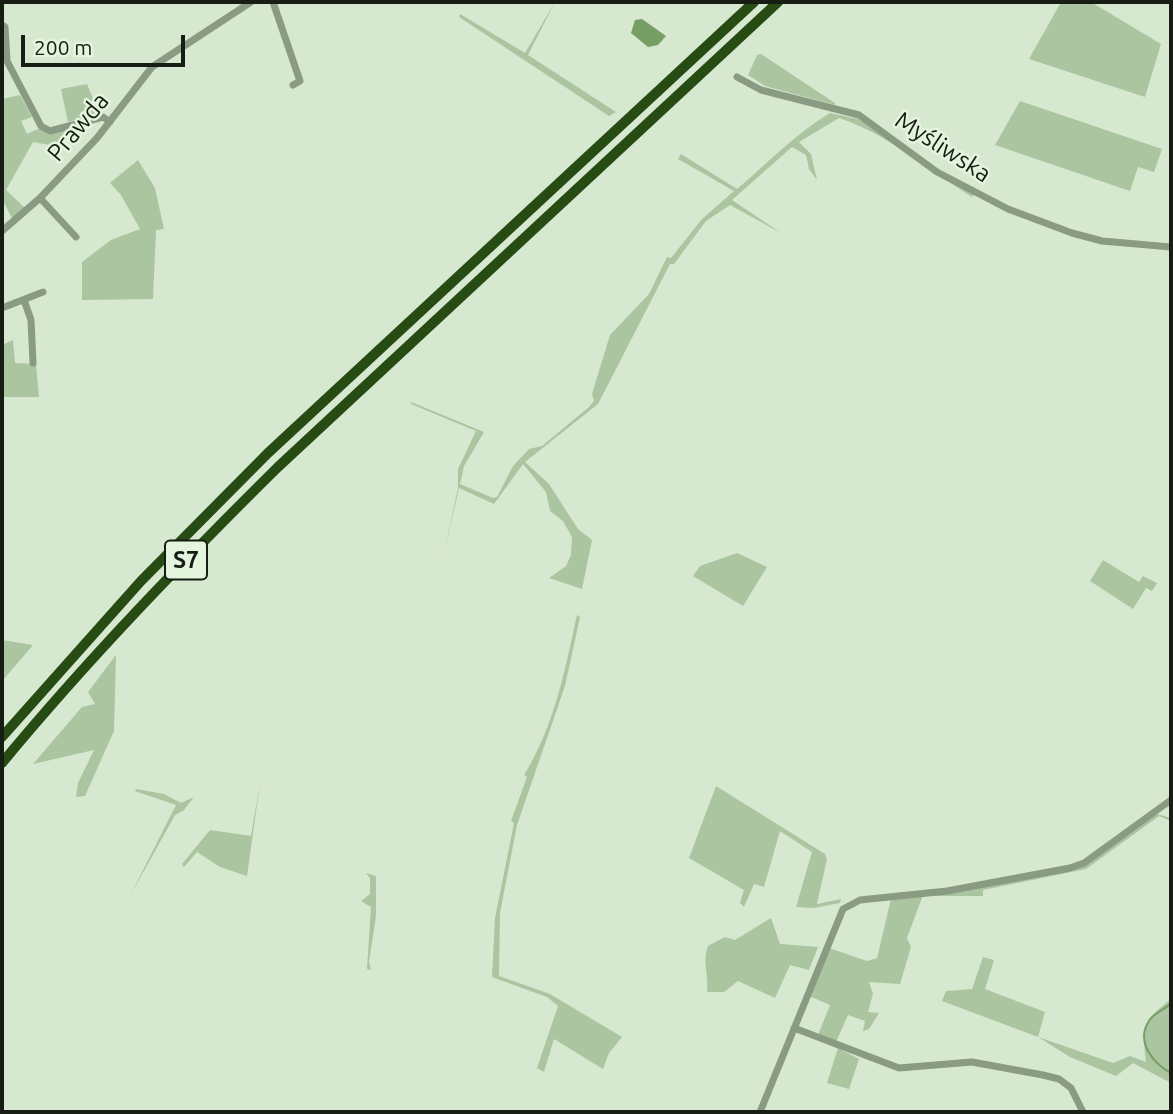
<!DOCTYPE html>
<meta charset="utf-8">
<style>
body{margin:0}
#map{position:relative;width:1173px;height:1114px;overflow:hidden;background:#d7e8d0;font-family:Ubuntu,sans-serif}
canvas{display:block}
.frame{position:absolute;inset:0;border:4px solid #171c14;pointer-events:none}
.scale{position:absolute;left:21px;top:35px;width:164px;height:32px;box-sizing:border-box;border:4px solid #171c14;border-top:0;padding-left:9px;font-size:21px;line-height:24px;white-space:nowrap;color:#171c14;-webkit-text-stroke:5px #e4f5dd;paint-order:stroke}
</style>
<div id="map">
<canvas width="1173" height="1114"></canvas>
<div class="frame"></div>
<div class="scale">200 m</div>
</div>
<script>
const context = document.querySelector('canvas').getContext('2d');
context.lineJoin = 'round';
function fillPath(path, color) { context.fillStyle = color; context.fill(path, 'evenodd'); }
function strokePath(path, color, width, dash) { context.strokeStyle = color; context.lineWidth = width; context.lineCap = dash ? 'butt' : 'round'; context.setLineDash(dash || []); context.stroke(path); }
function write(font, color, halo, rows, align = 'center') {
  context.font = font + ' Ubuntu,sans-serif'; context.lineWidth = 5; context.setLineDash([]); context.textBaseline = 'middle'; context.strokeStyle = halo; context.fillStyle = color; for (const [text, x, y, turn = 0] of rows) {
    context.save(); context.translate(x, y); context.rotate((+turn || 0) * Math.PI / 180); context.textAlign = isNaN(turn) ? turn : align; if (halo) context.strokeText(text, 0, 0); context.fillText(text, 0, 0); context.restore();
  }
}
const green = new Path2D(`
 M555,2l-27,53 88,57 -7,4 -150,-99 1,-3 65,39z
 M1061,2h30l70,42 -16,53 -116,-38z
 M761,54l74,49v2l-70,-19 -17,-11 9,-20z
 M87,84l12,29 -31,9 -7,-33z
 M20,95l12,22 -11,4 6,13 13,-6 26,2 -10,16 -23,-4 -27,48 19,18 -13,10 -10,-19v-100z
 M1020,101l142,48 -8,23 -16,-5 -8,24 -135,-46z
 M830,113l28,6 23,12 93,63 -2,3c-43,-27 -84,-63 -133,-79l-40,24 12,12 6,26 -8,-11 -3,-14 -14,-8 -60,53 49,33 -51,-28 -24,16 -32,43h-4l-72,140 -73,58 24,22 29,45 14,11 -10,49 -33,-11 17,-12 5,-11 1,-18 -9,-16 -13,-10 -4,-19 -23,-28 -29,40 -35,-16 -16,70 15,-70v-19l18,-38 -65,-27v-2l73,30 -20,34 -4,18 33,14 4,-1 16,-31 16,-17 13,-3 47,-39 5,-6 -2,-7 18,-59 39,-41 18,-37 4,1 31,-39 32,-28 -56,-32 3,-5 56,35c31,-26 58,-55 93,-76z
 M138,160l17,28 9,41 -8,1 -3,69 -71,1v-38l29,-22 29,-11 -19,-34 -11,-12z
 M13,340l2,23 21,1 3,33h-37v-52z
 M737,553l30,14 -24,39 -50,-30 7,-10z
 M1103,560l36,22 4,-6 14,7 -5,8 -6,-3 -13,21 -43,-28z
 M577,615l3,2 -15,69 -48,139 -17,88 -1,63 51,18 72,43 -13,16 -6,16 -49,-30 -10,33 -7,-4 21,-62 -11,-9 -55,-20 3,-59 19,-95 -3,-2 16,-44 -3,-2c30,-48 41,-105 53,-160z
 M2,640l31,5 -30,35 -1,-1z
 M116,655l-2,76 -29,65 -9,1 2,-14 16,-33 -61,14 49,-57 13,-3 -7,-12z
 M260,783l-13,93 -27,-9 -23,-15 -13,15 -2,-3 28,-34 41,6z
 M716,786l109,68 2,5 -10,45 24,-5 -1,4 -26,5 -18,-1 16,-55 -32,-21 -16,56 -10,-3 -10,23 -4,-4 4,-13 -55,-32z
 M136,789l28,5 17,9 13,-6 -10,13 -9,5 -45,81 46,-91 -41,-14z
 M1157,814l14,4v3l-12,-5 -73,53 -103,21v6h-54l142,-25z
 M366,873l10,3v40l-7,46 2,8 -4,-1 4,-62 -10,-6 9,-7v-16z
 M923,895l-16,43 4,9 -11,37 -31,-2 4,12 -5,18 11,1 -10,16 -6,2 2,-10 -17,-6 -12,27 -18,-7 12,-30 -21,-9 20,-48 38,13 10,-3 14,-59z
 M771,918l9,26 38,3 -9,23 -19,-5 -15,33 -37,-17 -14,11h-17c2,-17 -5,-31 1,-46l17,-9 10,3z
 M983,957l11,3 -9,29 60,23 -7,25 75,26 17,-7 16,6c-4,-37 -5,-39 25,-63v84l-38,-20 -17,13 -46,-19 -32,-20 -96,-36 4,-10 26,-2z
 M838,1048l21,11 -10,30 -22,-6z`);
const water = new Path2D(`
 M642,19l24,17 -8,9 -10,2 -17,-14 4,-13z`);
const stream = new Path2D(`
 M1171,1003c-6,7 -18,10 -22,18 -14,21 5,43 22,52`);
const minor = new Path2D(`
 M273,2l27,79 -7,4
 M2,25l3,2 2,34 34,65 9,5 53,-14 7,5
 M737,77l24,13 98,25 78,57 71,37 64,24 30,8 69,6
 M40,198l36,39
 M2,231l38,-33 57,-60 55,-71 99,-65
 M24,300l7,20 2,43
 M2,308l41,-16
 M794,1028l105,40 73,-6 71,13 16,4 12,9 12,24
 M760,1112l83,-203 17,-9 87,-9 123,-23 14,-5 87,-63`);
const highway = new Path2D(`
 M2,737l139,-156 127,-128 486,-451
 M2,763c86,-104 180,-201 276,-296l500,-465`);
const shields = [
 [186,560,42]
];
const shieldNames = [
 ["S7",186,560]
];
const streetNames = [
 ["Prawda",78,127,-50],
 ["Myśliwska",943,147,33]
];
fillPath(green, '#aac59f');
fillPath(water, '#779f65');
strokePath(stream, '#779f65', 2);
strokePath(minor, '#899b82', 7);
strokePath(highway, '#264b13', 10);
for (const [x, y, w] of shields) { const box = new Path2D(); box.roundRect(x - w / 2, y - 19.5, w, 39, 5); context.fillStyle = '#e4f5dd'; context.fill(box); strokePath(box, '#171c14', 2); }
write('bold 23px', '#171c14', null, shieldNames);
write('24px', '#171c14', '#e4f5dd', streetNames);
</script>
